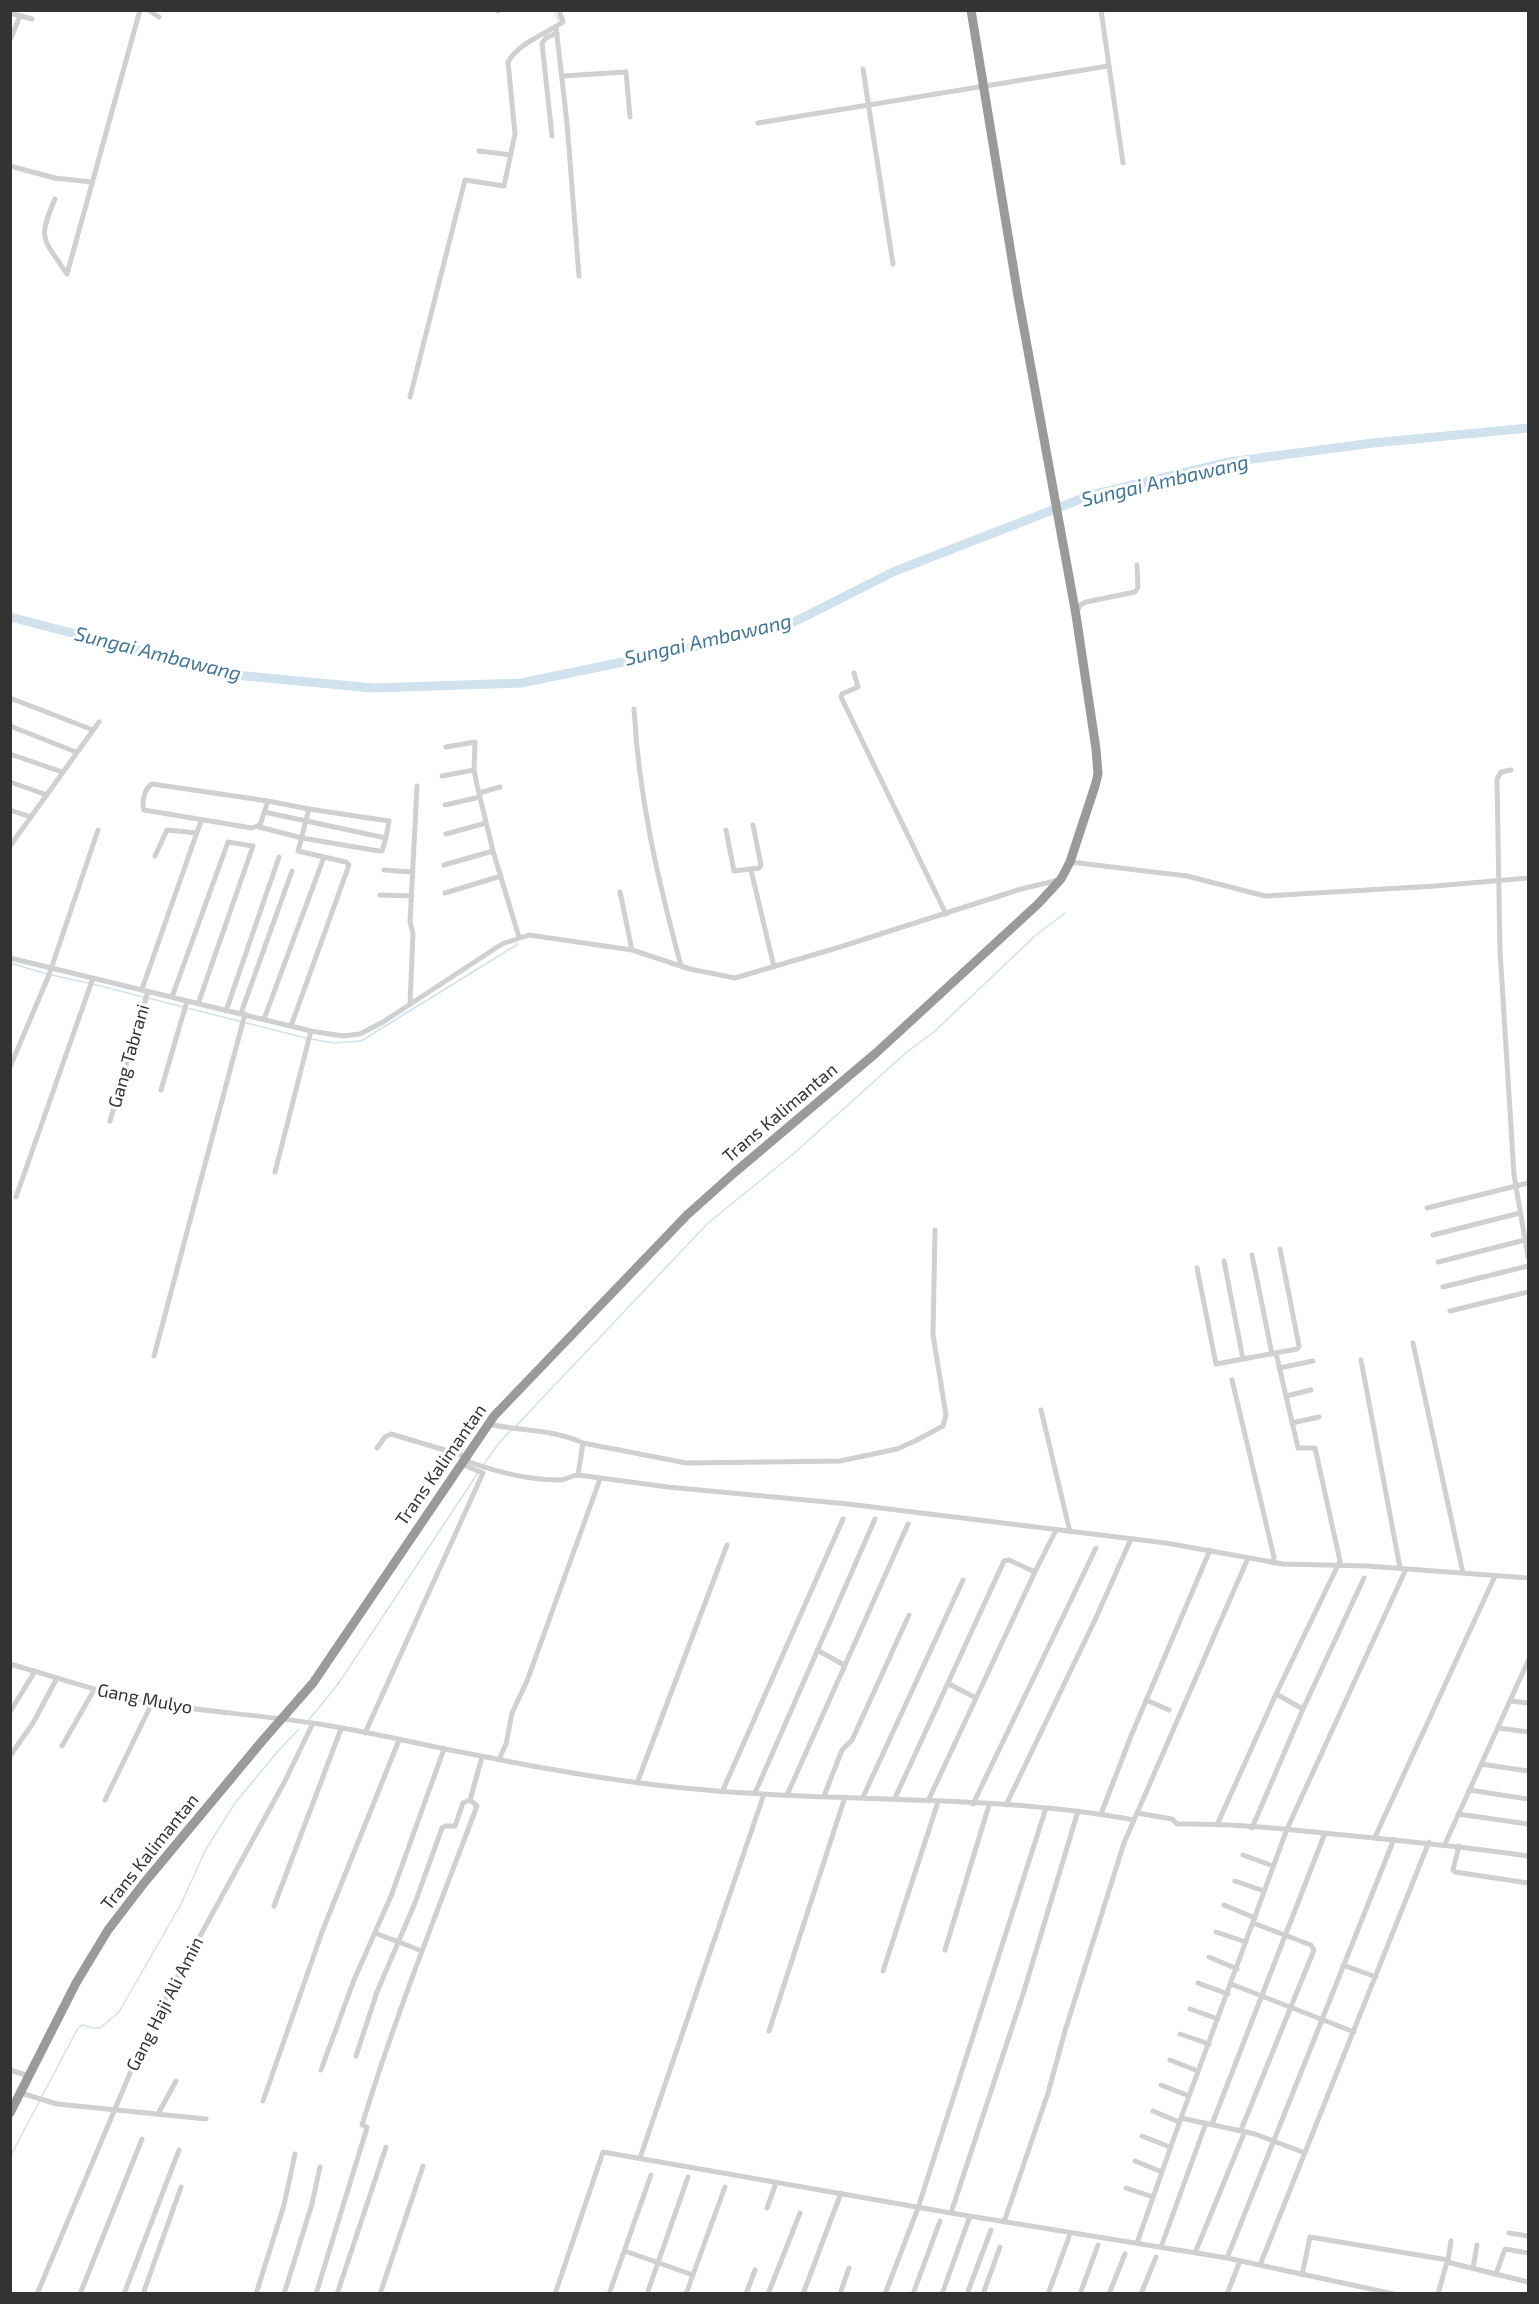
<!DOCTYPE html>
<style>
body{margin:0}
#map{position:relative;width:1539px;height:2304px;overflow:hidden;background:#fff;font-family:"Exo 2",sans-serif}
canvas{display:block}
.frame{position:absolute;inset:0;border:12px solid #333;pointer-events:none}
</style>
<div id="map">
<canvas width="1539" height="2304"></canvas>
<div class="frame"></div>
</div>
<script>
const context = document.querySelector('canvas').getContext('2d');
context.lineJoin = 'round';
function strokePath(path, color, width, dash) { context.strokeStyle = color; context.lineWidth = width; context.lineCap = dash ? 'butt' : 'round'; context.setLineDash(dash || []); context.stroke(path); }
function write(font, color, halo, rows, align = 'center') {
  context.font = font + ' "Exo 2",sans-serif'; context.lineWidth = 6; context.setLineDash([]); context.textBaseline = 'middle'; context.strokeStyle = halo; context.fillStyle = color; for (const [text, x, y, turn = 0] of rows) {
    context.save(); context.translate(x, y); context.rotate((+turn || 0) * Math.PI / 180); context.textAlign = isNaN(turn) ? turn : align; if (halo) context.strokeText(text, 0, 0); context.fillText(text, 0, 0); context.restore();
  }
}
const stream = new Path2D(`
 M554,10l5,11
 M10,963l37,11
 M52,975l36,8
 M93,984l50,13
 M148,998l158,40
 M311,1039l23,4 27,-2 157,-97
 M515,1427l193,-204 84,-68 115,-103 28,-21 101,-96 29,-22
 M484,1464l15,-21 12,-13
 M308,1721l30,-37 140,-211
 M41,2098l37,-70 4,-3 10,3h8l19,-16 62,-108 25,-55 29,-46 43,-52 21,-22
 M10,2157l29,-55`);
const river = new Path2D(`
 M10,617l225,58 138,13 148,-5 151,-31 118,-28 103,-52 198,-77 138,-33 144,-19 155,-15`);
const street = new Path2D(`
 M148,10l11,7
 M1101,10l22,153
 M498,11l1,-1
 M10,13l22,6
 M556,27l11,96 12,153
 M10,40l10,-24
 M863,69l30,195
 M563,76l63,-4 4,45
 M758,123l350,-57
 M552,136l-10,-93 4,-5 11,-5
 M479,151l32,4
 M10,166l45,12 36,4
 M55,199c-18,41 -12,39 12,75
 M67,274l73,-264
 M410,397l55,-217 39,6 11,-52 -7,-72c10,-19 38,-28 55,-40l-4,-12
 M1076,615l4,-10 6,-3 49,-10 3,-5 -1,-22
 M854,673l4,14 -16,7 -1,3 105,217
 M10,698l83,32
 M634,709c5,90 24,171 47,257
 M10,726l66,26
 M446,747l29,-5 -1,28 3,15 16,66 26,86
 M10,754l52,18
 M1511,770l-10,2 -4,7 3,172 14,224 14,82
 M442,776l32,-6
 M10,782l37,13
 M152,784l116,17 -8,24 -8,3 -108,-18c-3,-8 1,-22 8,-26z
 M479,793l21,-6
 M268,801l41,8
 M445,805l35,-8
 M10,810l21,7
 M264,812l122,26 3,-17 -80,-12c-4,14 -7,28 -11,42l26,6
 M259,827l43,11 77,13h3l4,-13
 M726,830l8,41 25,-3 2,-3 -8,-40
 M446,834l40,-11
 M10,846l89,-124
 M155,856l12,-26 30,3
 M1070,862l117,14 78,20 170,-10 93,-8
 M444,865l49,-14
 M384,870l29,2
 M751,870l23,97
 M620,892l12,58
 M445,893l56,-17
 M380,895l32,1
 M10,958l301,73 32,5 17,-2 23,-12 119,-78 27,-9 103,15 58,19 45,9 105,-31 181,-58 38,-9
 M142,989l59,-168
 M172,997l56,-155 25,4 -55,158
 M410,1004l3,-70 -3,-12 7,-136
 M226,1011l53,-154
 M241,1013l51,-142
 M264,1019l60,-162 22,5 3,3 -58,161
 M10,1067l39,-92 49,-145
 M161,1090l26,-89
 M110,1121l38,-130
 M275,1172l36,-141
 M16,1197l77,-219
 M1427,1208l101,-25
 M1433,1235l87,-22
 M1252,1255l20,99
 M1224,1261l19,98
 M1438,1262l87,-22
 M1197,1268l19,96 81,-15 2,-3 -19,-97
 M1443,1287l85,-21
 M1450,1311l78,-19
 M1413,1343l50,230
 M154,1356l91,-342
 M1361,1360l39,208
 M1279,1368l34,-7
 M1232,1380l42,177 -1,6
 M1286,1396l25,-6
 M1041,1410l29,122
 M1292,1423l27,-6
 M488,1424c30,7 66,5 95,19l-5,32
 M583,1443l103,20 154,-2 57,-12 18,-8 28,-15 3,-11 -13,-80 2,-105
 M377,1448l8,-11 6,-3 74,22
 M464,1460c29,11 65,20 96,20 7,0 11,-5 18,-5l90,12 180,17 318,39 117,21 85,2 160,12
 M1035,1572l21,-42
 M817,1650l27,15
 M10,1664c48,14 95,30 144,39 52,9 106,12 158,20 57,8 113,23 169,33 74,15 150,28 225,34 142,13 287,4 428,30
 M949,1684l27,14
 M1276,1694l27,15
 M1146,1700l23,10
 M1510,1701l18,2
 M10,1712l25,-41
 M1499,1728l29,4
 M365,1733l118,-260 -22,-9
 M62,1746l32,-56
 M10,1756l23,-33 24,-45
 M499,1759l7,-15 6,-31 15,-32 73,-202
 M1481,1764l47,7
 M637,1783l90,-238
 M1469,1790l59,9
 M722,1792l121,-273
 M755,1793l120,-274
 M787,1795l121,-271
 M824,1796l18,-46 10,-10 57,-125
 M863,1797l100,-217
 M895,1798l109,-237 5,-1 26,12 -107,229
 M105,1800l47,-97
 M973,1804l123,-256
 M1006,1805l89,-185 36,-81
 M1137,1813l35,6 5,5c48,-1 98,4 146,9 69,7 137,13 205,23
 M1101,1814l30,-78 79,-186
 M1458,1814l70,10
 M1217,1825l59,-131 64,-133 -25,-113h-17l-22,-95
 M1252,1828l51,-119 61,-131
 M1375,1837l120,-261
 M1445,1844l83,-183
 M1459,1846l-6,24 2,2 73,11
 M1243,1855l30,11
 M1235,1881l29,10
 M1224,1905l31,13
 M274,1906l67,-177
 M1216,1932l30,10
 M375,1933l47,18
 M945,1950l44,-145
 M1209,1957l28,12
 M1343,1965l33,12
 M883,1971l55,-169
 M1198,1983l30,11
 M1231,1984l123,48
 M1190,2009l28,10
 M769,2031l76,-234
 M1180,2034l29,10
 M356,2056l21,-64 38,-89 27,-75 3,-2h10l8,-23 7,-3 12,-43
 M1170,2060l28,11
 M10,2070l19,6
 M321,2070l33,-90 37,-84 53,-147
 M1161,2085l28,11
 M21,2093l36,11 149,15
 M263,2101l59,-169 77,-192
 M1153,2111l26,11
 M158,2114l18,-33
 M1181,2118l74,16 50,19
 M1212,2124l113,-291
 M1241,2130l73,-180 -3,-5 -58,-22
 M1142,2136l28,11
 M640,2158l124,-364
 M1135,2161l27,11
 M1126,2188l27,9
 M767,2208l9,-25
 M951,2213l73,-222 54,-180
 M1004,2222l44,-129 17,-62 59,-188 124,-285
 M1509,2233l19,3
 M1137,2243l44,-125 106,-289 119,-260
 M1161,2247l45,-124
 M625,2251l68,24
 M1195,2253l48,-117
 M1227,2258l167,-419
 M1448,2260l3,-19
 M1260,2265l169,-423
 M1473,2268l4,-23
 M1496,2274l9,-25 23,4
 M1302,2275l8,-38 138,23
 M37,2294l110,-261 138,-252 28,-58
 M80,2294l62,-155
 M124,2294l55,-144
 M143,2294l38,-107
 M256,2294l28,-89 11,-51
 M284,2294l28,-90 8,-37
 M316,2294l50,-163 1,-4 -5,-2c33,-108 75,-213 115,-319l-7,-6
 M337,2294l49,-147
 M380,2294l43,-128
 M555,2294l48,-142 348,61 276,45 167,36
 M609,2294l42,-119
 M647,2294l41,-117
 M686,2294l39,-107
 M746,2294l9,-24
 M768,2294l32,-81
 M803,2294l38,-101
 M840,2294l9,-26
 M885,2294l33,-86 128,-400
 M913,2294l27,-73
 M942,2294l28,-78
 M967,2294l24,-64
 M983,2294l17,-47
 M1048,2294l21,-57
 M1080,2294l18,-49
 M1109,2294l16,-40
 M1141,2294l15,-37
 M1227,2294l13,-33
 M1438,2294l9,-32 81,20`);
const highway = new Path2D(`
 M10,2113l66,-130 32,-53 36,-47 119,-143 50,-57 181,-267 193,-201 47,-42 142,-120 162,-149 23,-25 9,-17 25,-76 3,-12 -2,-25 -20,-134 -58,-319 -47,-286`);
const streetNames = [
 ["Gang Tabrani",129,1056,-74],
 ["Trans Kalimantan",780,1113,-40],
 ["Trans Kalimantan",441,1465,-55],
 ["Gang Mulyo",145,1699,11],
 ["Trans Kalimantan",150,1852,-51],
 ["Gang Haji Ali Amin",165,2004,-63]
];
const waterNames = [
 ["Sungai Ambawang",1165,481,-13],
 ["Sungai Ambawang",708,640,-13],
 ["Sungai Ambawang",158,654,14]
];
strokePath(stream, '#cfe2ee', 1.5);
strokePath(river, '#cfe2ee', 9);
strokePath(street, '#d0d0d0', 5);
strokePath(highway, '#9a9a9a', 9);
write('18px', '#333', '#fff', streetNames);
write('italic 20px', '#3f7597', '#fff', waterNames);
</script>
